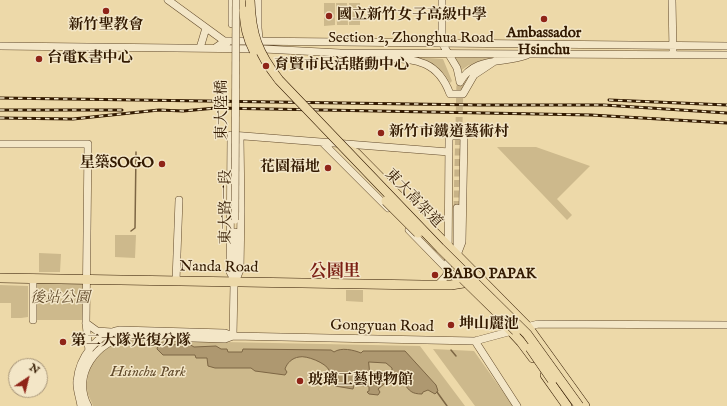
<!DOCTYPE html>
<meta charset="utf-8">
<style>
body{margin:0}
#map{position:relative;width:727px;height:406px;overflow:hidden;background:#edd9a9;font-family:"IM FELL English",serif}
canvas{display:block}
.north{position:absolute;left:8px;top:358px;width:40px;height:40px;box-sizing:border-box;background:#f3e6c7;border:1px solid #a69478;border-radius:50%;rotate:35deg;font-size:11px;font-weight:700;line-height:16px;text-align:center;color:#331a01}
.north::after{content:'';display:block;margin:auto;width:14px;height:18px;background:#8f2418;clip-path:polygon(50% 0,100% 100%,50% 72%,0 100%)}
</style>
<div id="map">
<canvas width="727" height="406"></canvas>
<div class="north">N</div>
</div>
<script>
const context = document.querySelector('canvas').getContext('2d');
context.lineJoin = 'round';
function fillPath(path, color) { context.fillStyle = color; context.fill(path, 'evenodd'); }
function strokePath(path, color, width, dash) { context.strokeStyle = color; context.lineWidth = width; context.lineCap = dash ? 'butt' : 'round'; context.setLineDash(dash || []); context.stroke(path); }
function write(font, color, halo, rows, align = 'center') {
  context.font = font + ' "IM FELL English","Noto Serif TC",serif'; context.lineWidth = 3; context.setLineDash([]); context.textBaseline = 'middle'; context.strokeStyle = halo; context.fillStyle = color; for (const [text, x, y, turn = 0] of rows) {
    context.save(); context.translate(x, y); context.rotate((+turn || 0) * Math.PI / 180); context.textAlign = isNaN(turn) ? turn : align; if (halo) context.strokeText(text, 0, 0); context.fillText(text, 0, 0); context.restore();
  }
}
const green = new Path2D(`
 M324,3h11v22l-11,1z
 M336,3h11l1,22h-11z
 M349,3h11v22h-11z
 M416,57l27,2 9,22 -2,2c-7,-15 -20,-20 -34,-26z
 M453,58h40v1l-24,6 -9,6z
 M497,147h39l54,19 -33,33 15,16 -5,5z
 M115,235h21l-1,23 -20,-1z
 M39,253l22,1 -1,18h-21z
 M33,278l53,2v40h-53z
 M0,285l28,1v31l-7,1h-10v-15h-11z
 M346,290h17v12l-17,-1z
 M125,340l295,6 45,60h-372c-1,-4 -4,-8 -5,-12 -2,-7 -1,-15 1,-22 6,-20 16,-26 36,-32z
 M433,349l41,2 39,55h-38z`);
const water = new Path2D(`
 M161,343h5l4,2 19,-1 5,3 22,-1 5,3h6l1,3h14l1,-3 88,1 3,2c7,-5 20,-2 27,1l2,-2h42l31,34 2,6 -3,3 -7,-4 -5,2 -1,2c-10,0 -13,-3 -18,-11 -14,-4 -15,-3 -26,6l2,3 -2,3 -9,-1 -2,-2 2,-1v-5l-15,-1 -1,4 -18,-3 -4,-3c-1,-4 0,-9 -2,-13 -3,-7 -23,-15 -30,-13 -7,1 -12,6 -14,12l2,3 -2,3 -30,-4 -4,-3h-36l-7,-2 -1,-8h-11l-1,-3h-32l-6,-6 1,-4zM369,362l17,1 6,5v4l-2,3c-5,2 -8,5 -13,8l-3,-1 -4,-7z`);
const stream = new Path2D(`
 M131,231l4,-3 1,-76
 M451,350l5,6
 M437,392l10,14`);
const minorTunnel = new Path2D(`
 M457,208l3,-126`);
const minor = new Path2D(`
 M168,0l59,43
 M232,0v24
 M258,0v28l1,10
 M442,0v43l15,25 3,14
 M672,0l1,51
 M0,46l264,3 76,4 387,2
 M200,48l6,-20
 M215,48l10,-7h18l484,5
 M364,56c37,6 70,-6 86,38h13l11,-19 21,-14
 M460,82c14,-26 43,-18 67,-27
 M323,143l65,65
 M0,144h88l-2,179 4,37
 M409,230l39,40 -2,6 -8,9
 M457,249v-41
 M457,255l5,-13 2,-106h-15v5l-1,129 12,13
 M33,278v42
 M176,281l3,-81
 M235,282l-5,-10 1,-137 218,17
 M235,282l5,-12 1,-60 -1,-73
 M86,323l11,8 14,1
 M233,336l2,-104
 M475,341l42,65
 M81,406c-1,-8 -5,-17 -4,-25 2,-23 19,-47 43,-51l105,3 8,3 242,5 63,-17 189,1
 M88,406c-17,-31 9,-66 41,-70l96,3 8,-3`);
const major = new Path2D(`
 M348,150l8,3 172,174 57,79
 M0,278l423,7h28l31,-5
 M508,328l13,14 12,16
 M545,375l22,31`);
const rail = new Path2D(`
 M0,98l479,7h125l123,8
 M609,100l118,5
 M0,110h122
 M0,118l73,1 86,-9 24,1 33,-3 375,7 136,8`);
const minorBridge = new Path2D(`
 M235,220l1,-220`);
const majorBridge = new Path2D(`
 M250,0c1,35 8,53 29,80l161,168 87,86 52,72
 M244,11c1,16 3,26 10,40
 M386,201l32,32
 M463,279l53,52
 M530,348l22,32`);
const markers = [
 [106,11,4,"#8f2418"],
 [329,16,4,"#8f2418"],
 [544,19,4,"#8f2418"],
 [39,59,4,"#8f2418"],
 [266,66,4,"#8f2418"],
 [381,133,4,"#8f2418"],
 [162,164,4,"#8f2418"],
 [328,168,4,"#8f2418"],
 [435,275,4,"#8f2418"],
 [451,325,4,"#8f2418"],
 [63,342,4,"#8f2418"],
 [300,381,4,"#8f2418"]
];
const poiNames = [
 ["國立新竹女子高級中學",337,16],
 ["新竹聖教會",106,26,"center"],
 ["Ambassador",544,34,"center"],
 ["Hsinchu",544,51,"center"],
 ["台電K書中心",47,59],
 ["育賢市民活賭動中心",274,66],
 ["新竹市鐵道藝術村",389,133],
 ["星築SOGO",154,164,"right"],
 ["花園福地",320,168,"right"],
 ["BABO PAPAK",443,275],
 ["坤山麗池",459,325],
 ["第二大隊光復分隊",71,342],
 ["玻璃工藝博物館",308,381]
];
const streetNames = [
 ["Section 2, Zhonghua Road",411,39],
 ["東大陸橋",223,110,-90],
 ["東大高架道",413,199,46],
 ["東大路一段",227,207,-90],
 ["Nanda Road",219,268,1],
 ["Gongyuan Road",382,327,1]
];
const parkNames = [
 ["後站公園",60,299],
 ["Hsinchu Park",148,373]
];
const quarterNames = [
 ["公園里",335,273]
];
fillPath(green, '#cdb98c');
fillPath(water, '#ae9870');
strokePath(water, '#7d6644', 1);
strokePath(stream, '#7d6644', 1.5);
strokePath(minorTunnel, '#c8b387', 7, [7, 3.5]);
strokePath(minor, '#624a2b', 8);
strokePath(major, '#331a01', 10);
strokePath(minor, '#f3e6c7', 7);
strokePath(major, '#edd9a9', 9);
strokePath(rail, '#331a01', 3);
strokePath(rail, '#f3e6c7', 1.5, [4.5]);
strokePath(minorBridge, '#624a2b', 8, []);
strokePath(majorBridge, '#331a01', 10, []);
strokePath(minorBridge, '#f3e6c7', 7);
strokePath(majorBridge, '#edd9a9', 9);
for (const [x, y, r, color] of markers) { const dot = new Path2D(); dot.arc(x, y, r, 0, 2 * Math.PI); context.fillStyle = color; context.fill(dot); strokePath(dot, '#f3e6c7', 1.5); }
write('bold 15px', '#331a01', '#f3e6c7', poiNames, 'left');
write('15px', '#331a01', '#f3e6c7', streetNames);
write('italic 15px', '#614a2b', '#f3e6c7', parkNames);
write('bold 17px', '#7a1f14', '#f3e6c7', quarterNames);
</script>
